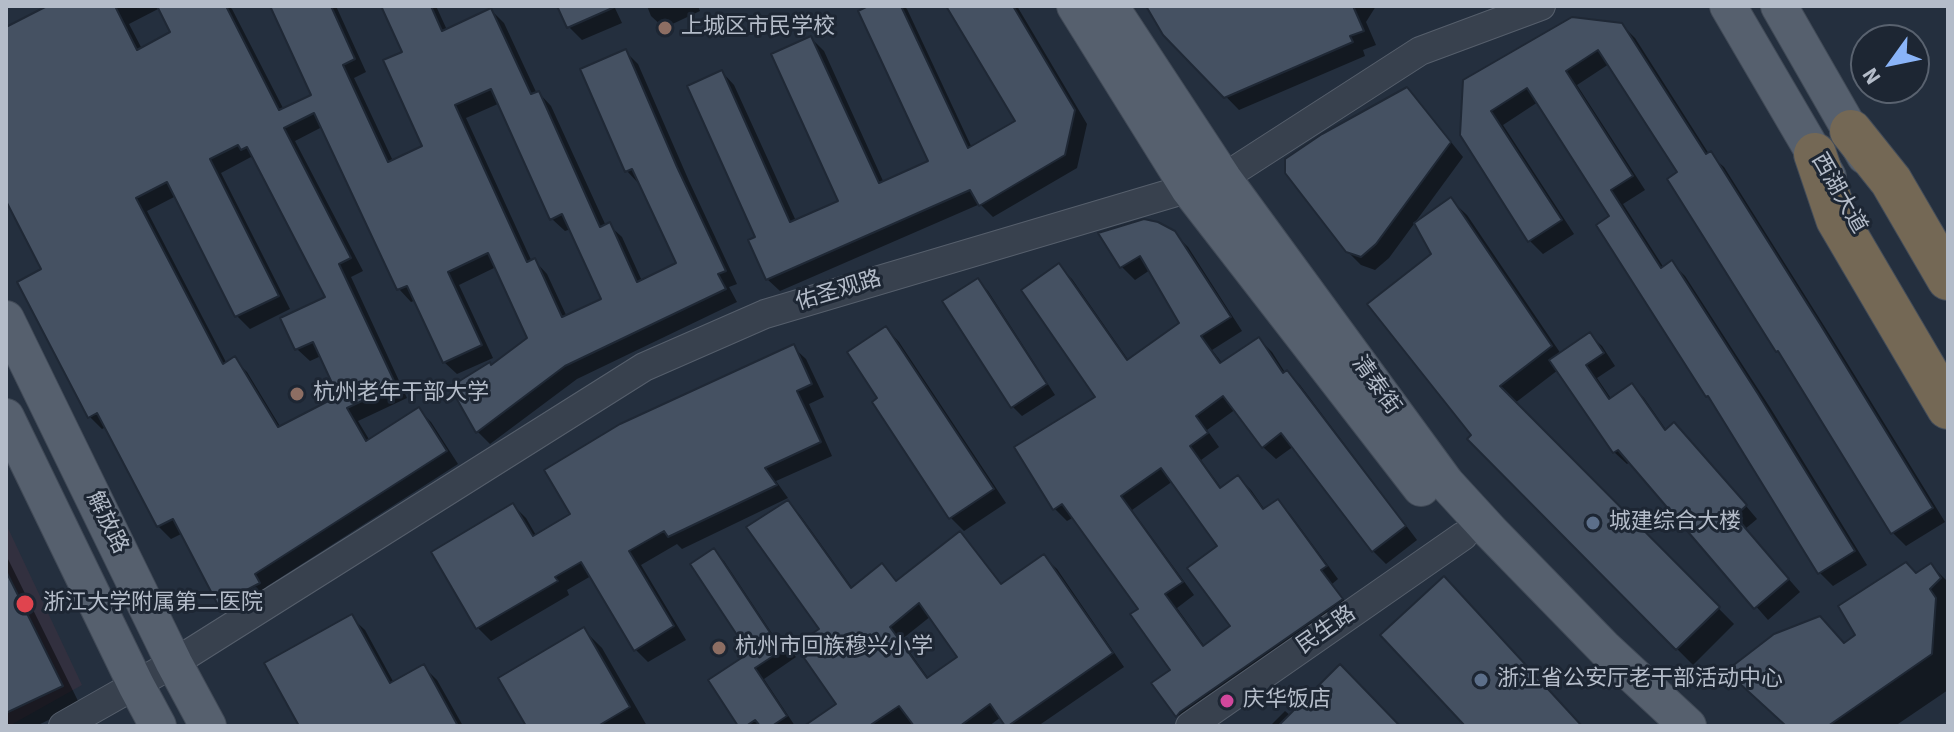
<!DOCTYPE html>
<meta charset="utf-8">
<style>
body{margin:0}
#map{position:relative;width:1954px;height:732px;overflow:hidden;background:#242f3e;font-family:"Source Sans 3",sans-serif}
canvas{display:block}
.frame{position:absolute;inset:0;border:8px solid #b4bcc9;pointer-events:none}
.north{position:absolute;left:1850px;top:24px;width:80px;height:80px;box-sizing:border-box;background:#1d2633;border:2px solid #59626f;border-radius:50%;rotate:237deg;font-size:22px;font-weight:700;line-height:32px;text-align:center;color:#b4bcc9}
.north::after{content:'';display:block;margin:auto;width:28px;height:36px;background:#8ab4f8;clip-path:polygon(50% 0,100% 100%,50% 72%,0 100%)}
</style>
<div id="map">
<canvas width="1954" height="732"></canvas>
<div class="frame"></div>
<div class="north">N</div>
</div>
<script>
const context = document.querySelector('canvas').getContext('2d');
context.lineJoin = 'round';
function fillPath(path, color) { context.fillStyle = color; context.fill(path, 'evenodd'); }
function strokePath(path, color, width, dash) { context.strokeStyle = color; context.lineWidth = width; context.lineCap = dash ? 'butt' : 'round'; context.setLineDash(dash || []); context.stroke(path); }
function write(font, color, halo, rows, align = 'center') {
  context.font = font + ' "Source Sans 3","Noto Sans SC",sans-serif'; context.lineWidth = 6; context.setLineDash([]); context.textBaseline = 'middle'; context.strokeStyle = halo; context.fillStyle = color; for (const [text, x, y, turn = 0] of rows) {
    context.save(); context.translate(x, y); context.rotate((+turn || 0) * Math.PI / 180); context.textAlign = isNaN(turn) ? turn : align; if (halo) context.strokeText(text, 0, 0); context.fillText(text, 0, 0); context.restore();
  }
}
const medical = new Path2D(`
 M6,524l76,161 -73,41h-3z`);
const shadow = new Path2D(`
 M52,6h177l3,3 52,101 30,-14 -41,-90h63l30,66 -12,6 39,83 32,-14 -20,-95 -22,-46h53l11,24 44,-20 13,13 33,71 2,-1 12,13 55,120 3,-1 13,12 20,44 37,-17 -40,-80 -12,-13 -1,-119 12,12 51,117 48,103 -8,3 8,15 -160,77 -87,65 -12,-12 14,-65 38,-28 -34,-72 -37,18 34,73 -36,16 -13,-12 -28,-62 -5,2 -12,-13 -77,-162 -27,14 68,130 -12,6 56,121 -49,23 12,20 49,-31 12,12 27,42 -192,123 5,9 -39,20 -12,-12 -37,-71 -12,6 -13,-13 -52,-99 -4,2 -12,-12 -46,-147 -38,-73v-167zM160,8l13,25 -31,16 -13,-25zM500,103l52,116 13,12 6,-2 33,71 -37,17 -20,-43 -12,-13 -3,1 -66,-144zM251,157l4,4 72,137 -30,51 13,12 11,-5 19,40 -59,32 -34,-56 -13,-13 -7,5 -80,-153 29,-15 61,120 13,13 40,-20 -69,-136z
 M559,6h55l8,17 -40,17 -13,-13z
 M647,6h51l2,5 -36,17 -13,-12z
 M873,6h31l3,3 65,139 45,-27 -69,-115h69l70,118 -10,44 -84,49 -13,-13 -200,87 -13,-12 -45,-207 12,13 62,136 44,-19 -29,-164 13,13 60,132 47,-21z
 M1149,6h227l-10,16 10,23 -13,5 2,6 -126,54 -74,-76z
 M1621,24l14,14 74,116 15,13 109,173 112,182 -39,24 -13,-13 -109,-175 -6,-7 -98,-178 -71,-109 -32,21 68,105 -22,14 41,64 8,-5 13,13 86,133 96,156 -34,21 -13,-13 -106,-171 -6,-6 -96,-179 -74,-115 -35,23 71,109 -31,20 -14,-14 -64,-159z
 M1407,90l13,13 43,54 -74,101 -14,12 -14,-5 -14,-14z
 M1451,200l16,15 94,139 28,-20 13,12 13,20 -18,12 15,22 20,-15 12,13 23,33 20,5 70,83 -12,10 55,63 -32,28 -138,-158 -3,2 -13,-12 -56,-82 -43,33 219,221 -41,41 -224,-226 4,-4 -39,-181z
 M1174,233l14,14 54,84 -30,19 11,14 36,-25 13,13 14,22 1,-2 13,13 117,155 -31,24 -13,-13 -79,-105 -18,13 -13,-12 -27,-38 -29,21 12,17 -18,13 21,29 16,-12 13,13 14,20 13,-9 12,13 48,65 -6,5 22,29 -166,113 -10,-11 -24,-31 19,-14 -33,-61 -66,-92 -7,4 -13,-13 44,-111 -39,-131 13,13 57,82 53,-38 -32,-53 -15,10 -13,-13 -21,-33zM1173,481l47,65 12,80 -27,21 -28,-39 17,-13 -62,-85z
 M978,281l10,10 67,104 -33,21 -10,-10z
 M886,328l13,14 107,161 -42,28 -13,-13 -71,-119z
 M793,347l13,12 18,38 -15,7 23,52 -56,25 12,17 -106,51 -5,-5 -36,21 45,75 -38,22 -13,-13 -44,-73 -24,14 2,5 -78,46 -13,-13 -45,-76 80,-47 13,13 11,19 36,-22z
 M788,503l12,12 53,74 29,-23 15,16 63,-48 12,12 31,40 41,-29 13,12 67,98 -86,59h-31l-6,-9 -12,9h-163l13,-21 -17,-76zM931,616l29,42 -31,21 -28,-39z
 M714,551l10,10 51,77 3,-2 18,21 -32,22 31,47h-55l12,-72z
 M6,555l74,150 -44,21h-30z
 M1931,565l17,17v108l-53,36h-109l34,-108 26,26 70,-69z
 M351,617l14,13 29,53 30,-16 13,13 26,46h-162z
 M584,630l18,18 45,78h-119z
 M1285,711l6,5 107,10h-128z`);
const building = new Path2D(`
 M47,6h68l22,44 33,-18 -13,-26h69l53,104 32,-15 -41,-89h61l24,53 -12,6 45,97 34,-16 -39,-86 19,-8 -21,-46h50l11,25 49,-23 40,86 8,-3 61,136 10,-5 27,60 39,-19 -44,-94 -7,3 -45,-103 46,-20 51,118 49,104 -8,3 8,15 -161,77 -89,67 -22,-39 2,-2 -3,-7 37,-23 1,3 36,-27 -39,-85 -40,19 34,73 -39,18 -36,-77 -10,4 -83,-177 -30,15 67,130 -12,6 57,121 -49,23 19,33 53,-34 28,44 -192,123 5,9 -42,22 -45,-86 -16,8 -60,-114 -9,5 -71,-136 24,-13 -35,-68v-174zM491,89l59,131 12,-6 39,85 -39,18 -27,-59 -8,4 -72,-157zM238,145l3,5 6,-3 78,150 -45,21 15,32 18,-8 25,54 -60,31 -43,-71 -12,8 -87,-166 31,-16 68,135 44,-21 -69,-137z
 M557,6h60l-50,22z
 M868,6h33l67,142 47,-27 -69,-115h67l62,104 -10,45 -86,51 -9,-16 -204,90 -18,-40 7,-3 -68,-151 35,-16 68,152 48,-21 -67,-147 40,-18 68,147 49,-22 -70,-150z
 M1146,6h207l11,25 -14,5 3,6 -129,56 -61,-63z
 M1572,17l50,6 84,131 5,-3 109,173 113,184 -42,26 -113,-183 -2,1 -109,-173 10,-7 -79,-122 -32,21 67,105 -22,14 50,78 11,-8 86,134 97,157 -37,23 -110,-178 -2,1 -110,-172 13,-9 -82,-128 -36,23 71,109 -34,22 -68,-107 3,-55z
 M1407,87l44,55 -75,102 -15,13 -15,-5 -61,-79v-14l37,-25z
 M1451,197l101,149 -52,40 220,221 -44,43 -209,-211 4,-4 -104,-131 64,-50 -17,-31z
 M1144,219l14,3 17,9 56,86 -30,19 19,27 39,-26 24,36 4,-3 119,156 -34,26 -91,-119 -19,15 -39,-52 -27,20 12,17 -18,13 30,42 18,-13 25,34 15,-10 49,67 -6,4 22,29 -163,113 -4,5 -25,-34 19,-13 -40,-56 8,-5 -76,-105 -9,6 -39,-63 81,-50 -74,-107 38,-27 68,97 52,-37 -39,-67 -20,12 -22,-35zM1161,468l56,78 -30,22 43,58 -27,20 -38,-52 18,-12 -62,-86z
 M978,278l69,106 -36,24 -69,-107z
 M886,326l108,163 -45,30 -77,-117 5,-4 -30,-46z
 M1590,332l14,21 -18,12 23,34 23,-16 33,47 9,-8 73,83 -12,11 54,63 -35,30 -136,-159 -5,3 -64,-93z
 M794,344l18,40 -15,7 24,51 -56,26 12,17 -109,52 -4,-6 -35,20 45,75 -40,25 -53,-89 -26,15 3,4 -82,48 -45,-77 82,-49 20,33 37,-22 -26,-44 76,-46z
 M788,500l63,88 31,-25 14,18 64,-50 41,53 43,-30 69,99 -105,73h-3l-15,-22 -30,22h-46l-15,-20 -30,20h-65l32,-22 -41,-59 24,-16 -73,-102zM919,603l38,54 -30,21 -37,-51z
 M714,548l59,89 6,-3 8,13 -32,21 32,48 -15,10h-12l-5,-6 -9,6h-8l-30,-46 41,-27 -59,-89z
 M1906,562l10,11 15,-10 10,15 -11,11 6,9 -4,56 -104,72h-42l-60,-55 48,-37 46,-18 24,27 11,-8 -17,-29z
 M6,571l57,115 -57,27z
 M1444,576l138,150h-117l-85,-91z
 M352,614l38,69 34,-19 34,62h-159l-35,-63z
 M584,627l46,80 -32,19h-72l-28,-48z
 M1340,664l60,62h-122z`);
const minor = new Path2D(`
 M63,726l111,-63 470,-296 121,-53 458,-136 197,-127 121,-45
 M1190,726l273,-190`);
const major = new Path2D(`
 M1075,6l114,183 232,299
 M1110,6l113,172 223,305 44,48 115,118 83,77
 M1728,6l100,171
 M1779,6l86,150
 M6,319l168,344 34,63
 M6,417l130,268 22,41`);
const highway = new Path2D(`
 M1851,131l40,50 57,98
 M1815,154l22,65 111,189`);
const markers = [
 [665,28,8,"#8d6e63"],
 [297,394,8,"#8d6e63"],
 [1593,523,8,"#5c6f8a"],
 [25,604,10,"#e0444e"],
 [719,648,8,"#8d6e63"],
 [1481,680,8,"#5c6f8a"],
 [1227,701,8,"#d1479c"]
];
const poiNames = [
 ["上城区市民学校",681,28],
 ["杭州老年干部大学",313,394],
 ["城建综合大楼",1609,523],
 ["浙江大学附属第二医院",43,604],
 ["杭州市回族穆兴小学",735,648],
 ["浙江省公安厅老干部活动中心",1497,680],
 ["庆华饭店",1243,701]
];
const streetNames = [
 ["西湖大道",1838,194,60],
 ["佑圣观路",839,292,-17],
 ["清泰街",1375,386,54],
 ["解放路",106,523,64],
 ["民生路",1327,631,-35]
];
fillPath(medical, '#32303f');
fillPath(shadow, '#0007');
fillPath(building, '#455162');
strokePath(building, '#1f2835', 2);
strokePath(minor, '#565f6c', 30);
strokePath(major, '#414a57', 38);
strokePath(highway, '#434c59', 44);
strokePath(minor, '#38414e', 28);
strokePath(major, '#56606e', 36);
strokePath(highway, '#746855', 42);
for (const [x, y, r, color] of markers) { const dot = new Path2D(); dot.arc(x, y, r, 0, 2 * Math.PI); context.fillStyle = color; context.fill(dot); strokePath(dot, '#1d2633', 3); }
write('22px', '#b4bcc9', '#1d2633', poiNames, 'left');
write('22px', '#b4bcc9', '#1d2633', streetNames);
</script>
